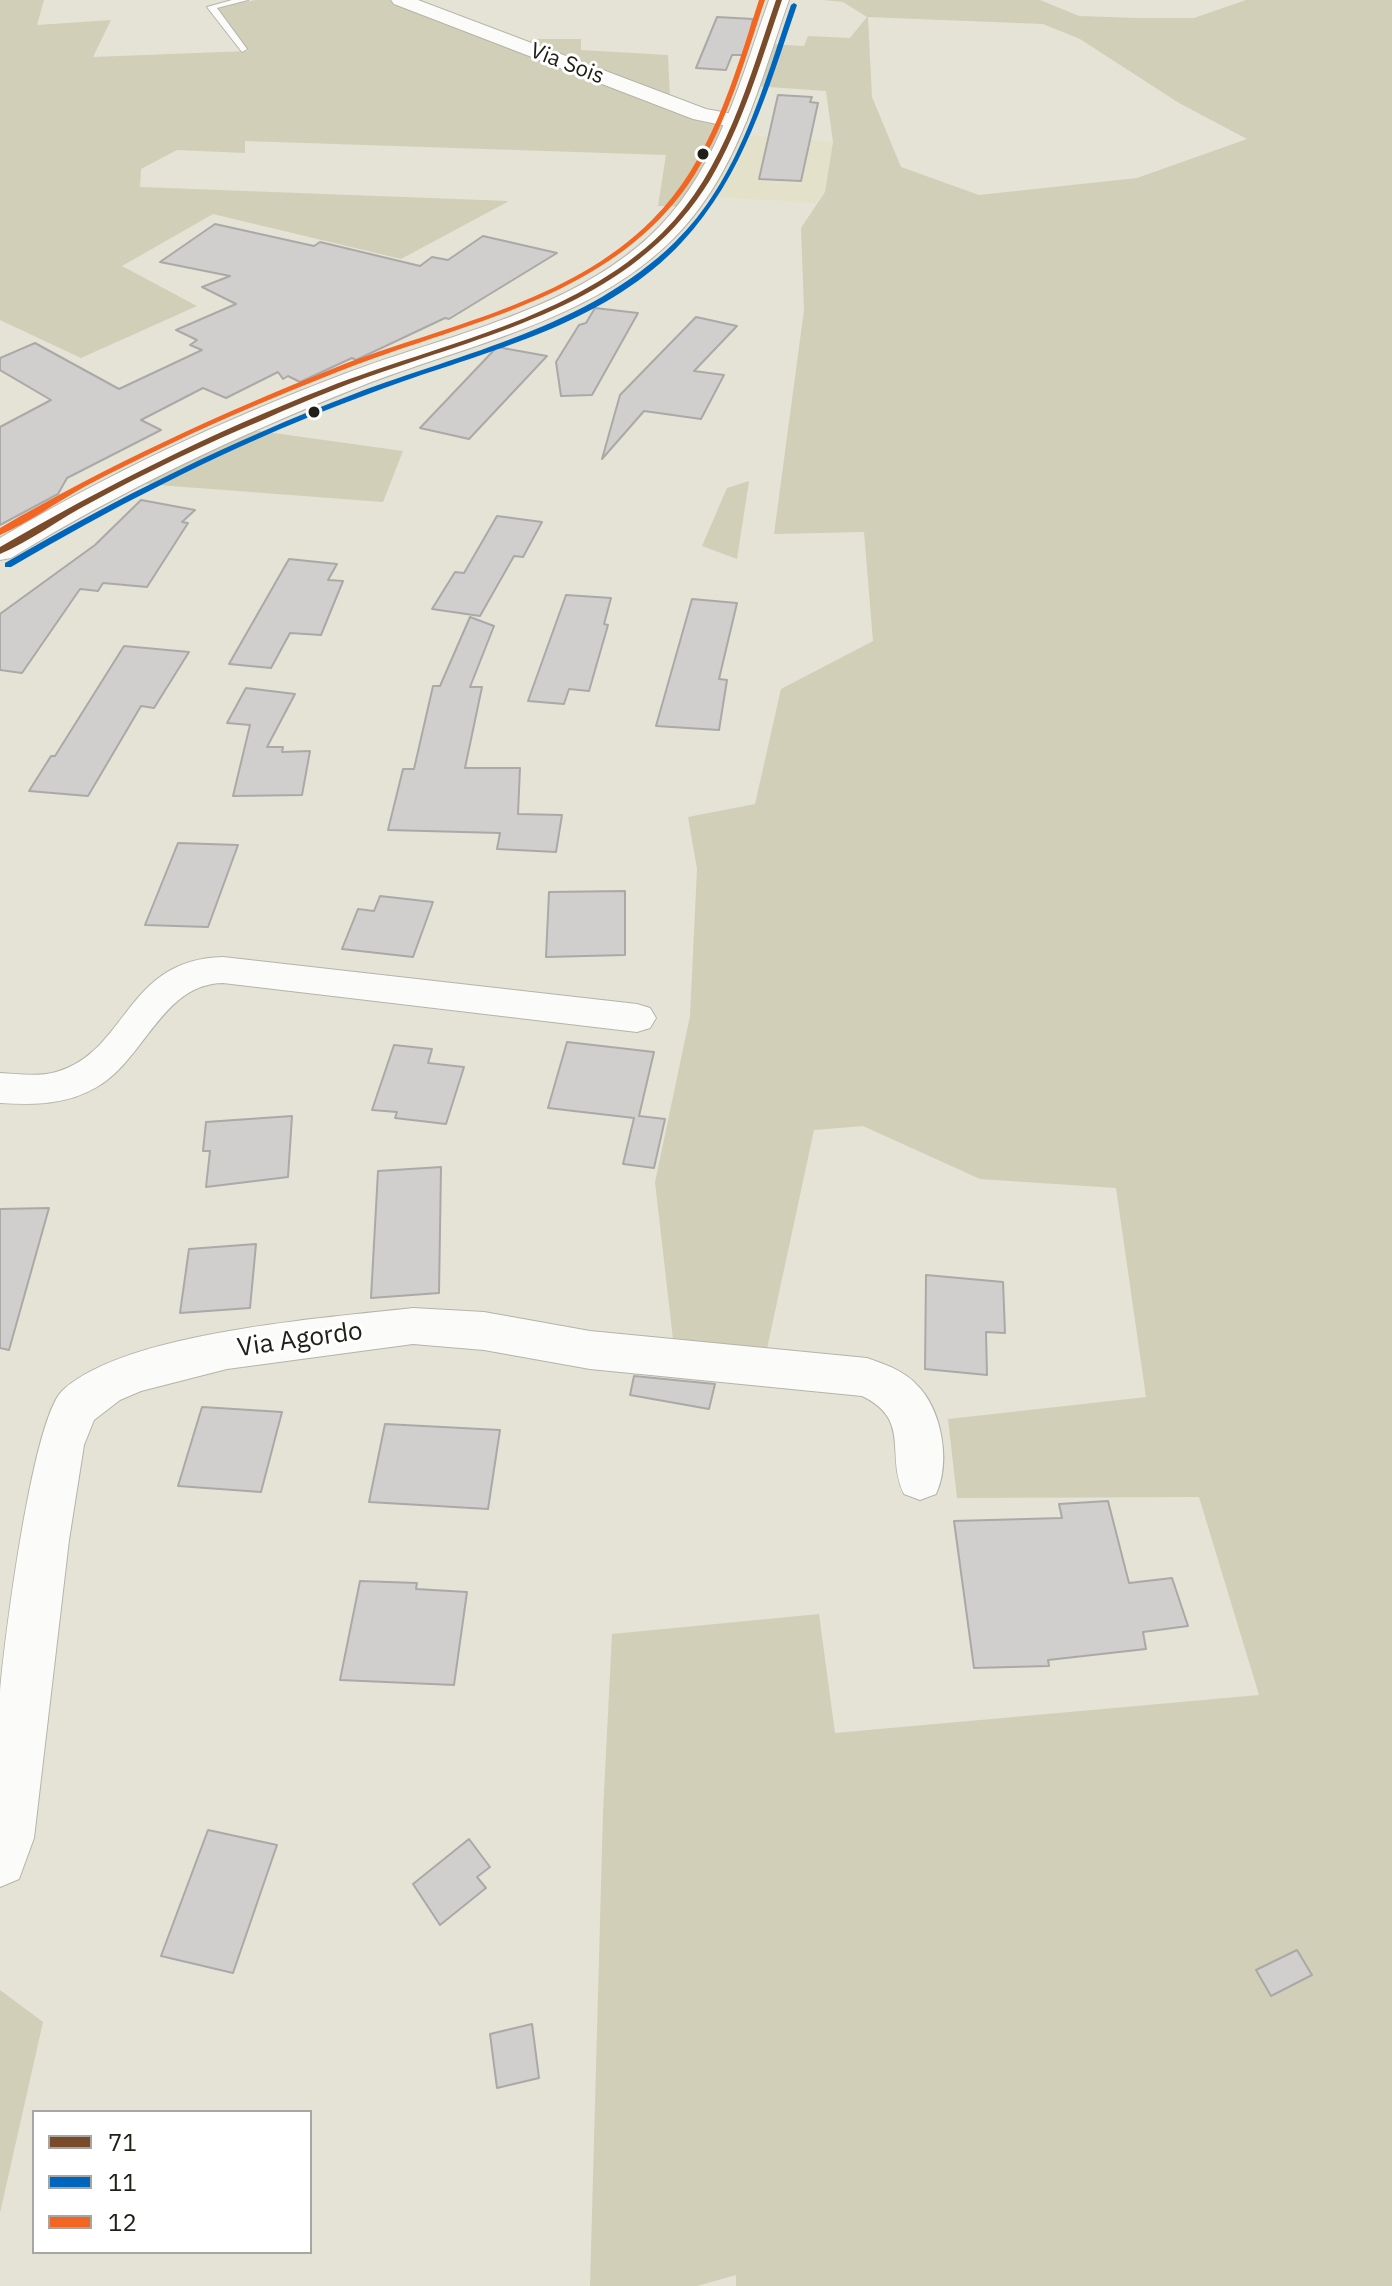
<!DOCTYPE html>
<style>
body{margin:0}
#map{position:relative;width:1392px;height:2286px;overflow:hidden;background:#e4e3d6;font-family:"IBM Plex Sans",sans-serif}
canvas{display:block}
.legend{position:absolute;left:32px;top:2110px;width:280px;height:144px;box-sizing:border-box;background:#fff;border:2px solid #a6a6a3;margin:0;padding:10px 14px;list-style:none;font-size:24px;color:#212018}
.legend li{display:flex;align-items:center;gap:16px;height:40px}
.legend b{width:40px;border:2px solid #a6a6a3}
</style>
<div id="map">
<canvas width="1392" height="2286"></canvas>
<ul class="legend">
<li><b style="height:10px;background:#7a4b2a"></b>71</li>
<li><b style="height:10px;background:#0065bd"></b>11</li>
<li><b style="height:10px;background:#f26522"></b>12</li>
</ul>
</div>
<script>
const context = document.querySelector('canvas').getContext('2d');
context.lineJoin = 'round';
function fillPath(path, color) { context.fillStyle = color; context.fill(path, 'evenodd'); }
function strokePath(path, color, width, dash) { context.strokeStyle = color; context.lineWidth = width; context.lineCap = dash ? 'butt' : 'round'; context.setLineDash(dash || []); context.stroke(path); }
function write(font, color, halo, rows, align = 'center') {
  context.font = font + ' "IBM Plex Sans",sans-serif'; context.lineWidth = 6; context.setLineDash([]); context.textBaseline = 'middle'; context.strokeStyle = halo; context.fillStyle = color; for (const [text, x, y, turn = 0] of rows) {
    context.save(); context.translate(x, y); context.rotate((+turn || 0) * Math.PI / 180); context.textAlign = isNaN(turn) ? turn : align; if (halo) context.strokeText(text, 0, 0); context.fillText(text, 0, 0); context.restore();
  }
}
const built = new Path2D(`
 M736,134l97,8 -8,50 -9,11 -115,-7z`);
const green = new Path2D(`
 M0,0h44l-7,25 74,-5 -18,37 155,-6 -31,-44 39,-7h146l117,50 13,-11h49v11l87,5 2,44 73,22 -48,86 -37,-1 8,-51 -421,-14v12l-68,-3 -36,19 -1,18 369,14 -108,58 -188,-45 -91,52 75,40 -116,52 -81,-38z
 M823,0h217l39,16 59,2h56l52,-18h146v2286h-656v-11l-39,11h-107l13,-474 9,-178 207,-20 16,119 424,-38 -60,-198 -242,1 -9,-79 198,-22 -30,-209 -136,-9 -117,-53 -49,4 -49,228 -91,-10 -19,-166 35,-166 7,-147 -9,-52 67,-13 26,-115 92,-48 -9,-109 -90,2 30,-224 -3,-82 24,-36 8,-50 -7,-51 -71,-5 15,-42 34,2 4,-10 42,2 17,-21 -24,-15zM868,17l175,7 37,15 99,64 68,36 -110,39 -158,17 -78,-28 -29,-70z
 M252,430l151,21 -20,51 -251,-19z
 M749,481l-12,78 -35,-13 25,-58z
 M0,1990l43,32 -43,191z`);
const building = new Path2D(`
 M717,17l36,2 -8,36h-13l-6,15 -30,-2z
 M778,95l34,2 -2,5 8,1 -17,78 -42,-2z
 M215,224l99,22 6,-4 100,24 12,-9 16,3 35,-24 74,17 -108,66 -4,-1 -89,42 -4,-2 -52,24 -12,-6 -5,3 -5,-7 -52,26 -23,-10 -62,32 20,10 -94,48 -9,16 -58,31v-98l51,-27 -51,-30v-12l35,-15 84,46 83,-39 -12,-5 7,-5 -21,-10 60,-26 -34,-17 28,-11 -70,-14z
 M595,308l43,5 -46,82 -31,1 -5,-34 23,-37 7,-2z
 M696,317l41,9 -43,45 30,4 -23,44 -57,-8 -42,48 18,-64z
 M497,347l50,9 -78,83 -49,-11z
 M141,500l54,10 -13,12 6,1 -41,64 -44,-4 -5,8 -18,-2 -58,84 -22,-3v-56l95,-69z
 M497,516l45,6 -19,35 -9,-1 -34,60 -48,-7 23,-37 9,1z
 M289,559l48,5 -9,16 15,1 -22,54 -31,-2 -19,35 -42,-4z
 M566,595l45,3 -7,26 4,1 -19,66 -20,-2 -5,15 -36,-3z
 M692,599l45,4 -18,76 8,1 -8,50 -63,-4z
 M470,617l24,9 -24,61h12l-17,81h55l-2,46 44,1 -6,37 -59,-3 3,-16 -112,-3 15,-61h11l19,-83h7z
 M124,646l65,6 -35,56 -13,-2 -53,90 -59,-5 22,-35h4z
 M246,688l49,6 -28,53h16l-1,5 28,-1 -8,44 -69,1 17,-71 -23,-2z
 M178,843l60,2 -30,82 -63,-2z
 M625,891v64l-79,2 3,-65z
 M380,896l53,6 -20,55 -71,-8 16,-40 16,2z
 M567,1042l87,10 -15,64 26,3 -11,49 -31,-4 11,-46 -86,-10z
 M394,1045l38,4 -4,14 36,4 -18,57 -51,-6 2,-6 -25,-2z
 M292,1116l-4,61 -82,10 4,-36h-7l3,-29z
 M441,1167l-2,126 -68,5 7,-127z
 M49,1208l-40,142 -9,-2v-139z
 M256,1244l-6,64 -70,5 9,-64z
 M926,1275l77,7 2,51 -19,-1 1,43 -62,-6z
 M634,1376l81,8 -6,25 -79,-14z
 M202,1407l80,5 -21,80 -83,-6z
 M385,1424l115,6 -12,79 -119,-7z
 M1108,1501l21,82 43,-5 16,48 -45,6 3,17 -98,11 1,6 -75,2 -20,-147 108,-3 -3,-14z
 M360,1581l57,2 -1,6 51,3 -13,93 -114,-5z
 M208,1830l69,15 -44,128 -72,-17z
 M469,1839l21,28 -13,10 9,11 -46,37 -27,-41z
 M1297,1950l15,25 -41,21 -15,-26z
 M532,2024l7,54 -42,10 -7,-54z`);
const service = new Path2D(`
 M232,0h16l-31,8 30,41 -5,3 -35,-45z`);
const minor = new Path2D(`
 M223,957l414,47 13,4 6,10 -6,10 -13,4 -414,-49c-61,1 -78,76 -126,104 -30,18 -63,18 -97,16v-30c18,1 39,4 56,-1 72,-20 69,-113 167,-115z
 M413,1308l71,4 106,19 277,27c17,6 36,12 49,26 26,25 35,78 20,110l-16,6 -16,-6c-19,-40 8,-74 -42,-98l-272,-27 -106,-19 -71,-6 -186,25 -86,22 -21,9 -26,20 -10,25 -15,95 -35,298 -15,41 -19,8c0,-64 0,-130 0,-194 4,-51 32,-272 62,-302 62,-59 264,-73 351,-83z`);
const tertiary = new Path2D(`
 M391,0h27l288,109 38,7 3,5 -11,7 -43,-9 -299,-115z`);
const primary = new Path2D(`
 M769,0h20c-29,82 -51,174 -115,238 -83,84 -209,107 -315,149 -121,48 -237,103 -348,171l-11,2v-22c109,-65 225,-119 344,-164 105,-40 234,-64 315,-147 60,-62 82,-149 110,-227z`);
const bus1 = new Path2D(`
 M776,0h6c-21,61 -39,124 -72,180 -69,113 -192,146 -310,186 -46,15 -91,33 -135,53 -60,25 -118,53 -175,84 -29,15 -61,39 -90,51v-7c105,-61 213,-115 326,-159 114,-45 246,-67 337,-156 62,-61 86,-153 113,-232z`);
const bus2 = new Path2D(`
 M794,3l3,2c-29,84 -53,171 -115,237 -72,78 -182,106 -278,139 -29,10 -57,21 -85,32 -107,43 -209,96 -308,154h-6v-4c112,-65 228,-123 349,-169 110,-42 233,-66 321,-152 64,-62 88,-155 116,-237z`);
const bus3 = new Path2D(`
 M759,0h6c-20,59 -37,121 -70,174 -68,108 -193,140 -306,179 -44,15 -87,33 -130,51 -59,25 -118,53 -175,83 -27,15 -56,36 -84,48v-7c108,-63 221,-115 337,-161 107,-42 231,-63 315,-147 59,-58 82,-143 107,-220z`);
const markers = [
 [703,154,7,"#212018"],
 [314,412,7,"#212018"]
];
const farStreetnames = [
 ["Via Sois",567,64,21]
];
const streetNames = [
 ["Via Agordo",300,1340,-8]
];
fillPath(built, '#e4e1ca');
fillPath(green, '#d1cfb7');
fillPath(building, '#d1cfcd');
strokePath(building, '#aba9a7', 2);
strokePath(service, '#b5b4a9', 2);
strokePath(minor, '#b5b4a9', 2);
strokePath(tertiary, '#b5b4a9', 2);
strokePath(primary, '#b5b4a9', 2);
fillPath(service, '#fbfbf9');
fillPath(minor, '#fbfbf9');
fillPath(tertiary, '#fbfbf9');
fillPath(primary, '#fbfbf9');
fillPath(bus1, '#7a4b2a');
fillPath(bus2, '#0065bd');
fillPath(bus3, '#f26522');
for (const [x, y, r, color] of markers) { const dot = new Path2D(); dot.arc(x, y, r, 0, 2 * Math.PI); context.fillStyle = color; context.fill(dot); strokePath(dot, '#fff', 3); }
write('22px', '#212018', '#fff', farStreetnames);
write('26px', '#212018', '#fff', streetNames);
</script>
